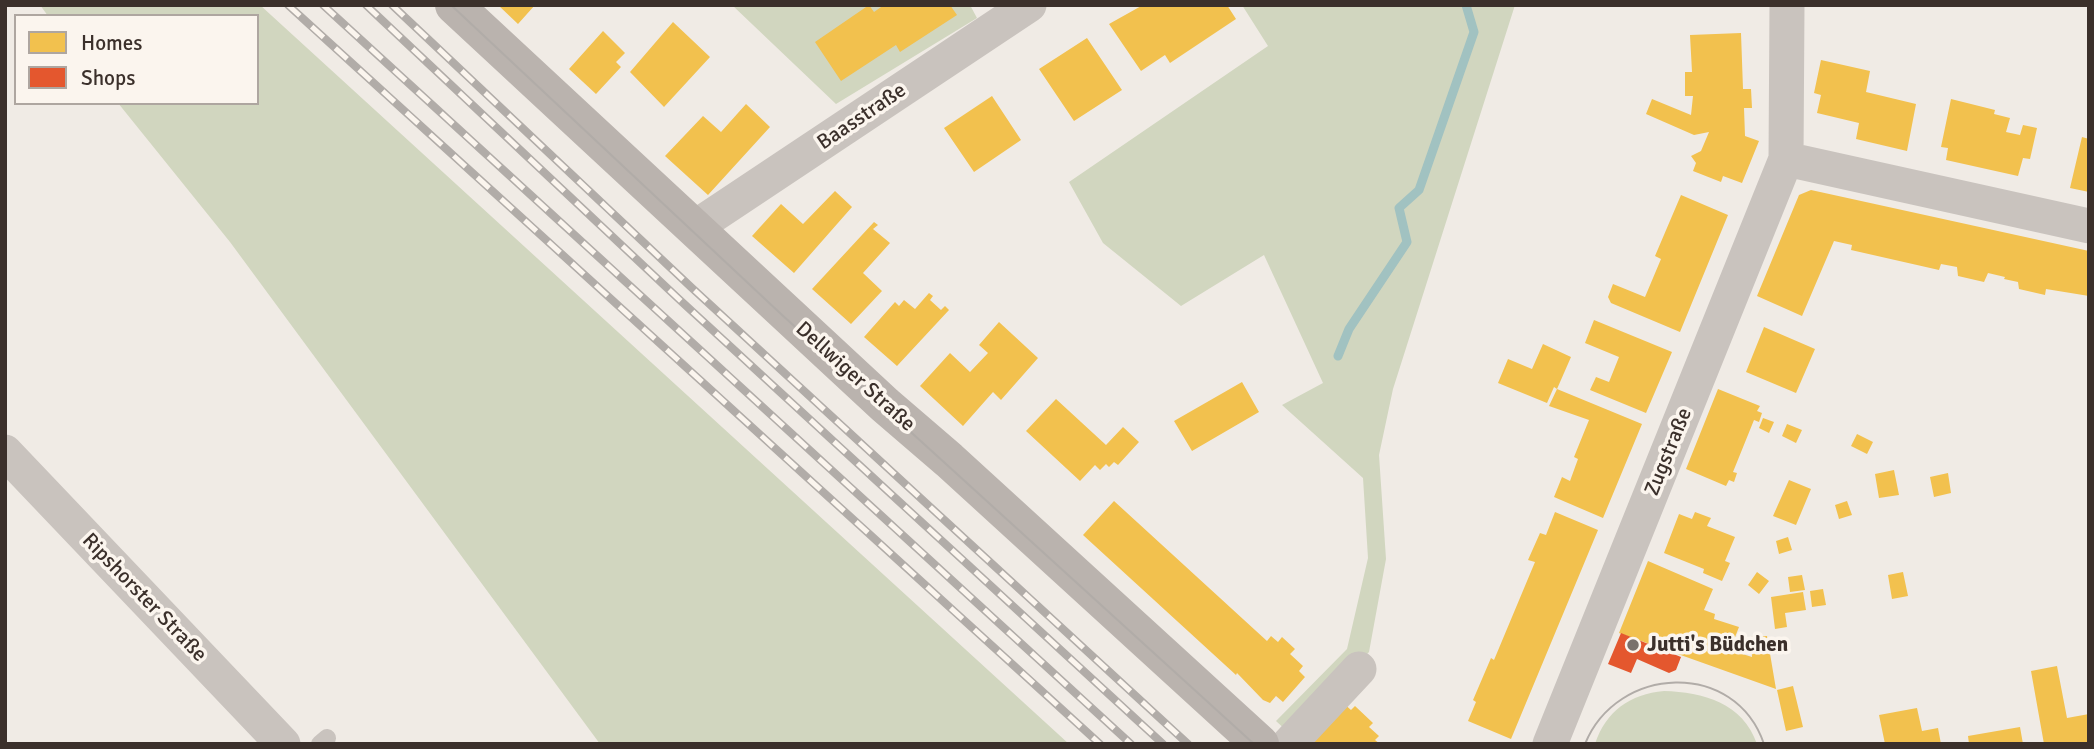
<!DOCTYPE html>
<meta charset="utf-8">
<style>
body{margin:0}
#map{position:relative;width:2094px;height:749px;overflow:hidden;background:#f0ebe5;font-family:Signika,sans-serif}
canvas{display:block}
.frame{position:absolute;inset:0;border:7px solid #3b302b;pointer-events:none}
.legend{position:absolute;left:14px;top:14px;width:245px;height:91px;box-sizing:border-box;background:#fbf5ee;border:2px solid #aea6a0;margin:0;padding:9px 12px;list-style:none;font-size:21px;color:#3b302b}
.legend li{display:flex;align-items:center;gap:14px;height:35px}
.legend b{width:35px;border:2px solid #aea6a0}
</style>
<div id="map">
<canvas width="2094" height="749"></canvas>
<div class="frame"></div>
<ul class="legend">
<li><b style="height:19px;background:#f2c14e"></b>Homes</li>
<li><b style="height:19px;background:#e4572e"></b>Shops</li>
</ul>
</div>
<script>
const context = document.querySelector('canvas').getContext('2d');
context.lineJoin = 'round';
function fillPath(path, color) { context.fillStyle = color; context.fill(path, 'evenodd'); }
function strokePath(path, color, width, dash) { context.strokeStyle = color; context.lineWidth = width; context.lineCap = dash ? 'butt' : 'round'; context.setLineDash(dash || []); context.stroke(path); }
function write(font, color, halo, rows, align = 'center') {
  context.font = font + ' Signika,sans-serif'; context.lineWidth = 7; context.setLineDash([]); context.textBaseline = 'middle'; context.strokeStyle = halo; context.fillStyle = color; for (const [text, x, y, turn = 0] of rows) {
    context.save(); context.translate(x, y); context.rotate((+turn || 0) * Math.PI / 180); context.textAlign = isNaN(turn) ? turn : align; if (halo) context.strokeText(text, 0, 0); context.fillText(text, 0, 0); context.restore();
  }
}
const green = new Path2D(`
 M40,5h220l809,739h-469l-370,-502 -112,-139h139v-87h-209z
 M732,5h238l7,13 -141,86z
 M1242,5h273l-122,384 -14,66 7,104 -17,93 -79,82 -14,-13 71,-72 21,-91 -5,-80 -81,-73 41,-22 -59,-128 -83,51 -78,-63 -34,-61 199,-136z
 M1664,691c39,1 79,12 93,53h-162c11,-33 35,-50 69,-53z`);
const homes = new Path2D(`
 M498,5h37l-17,19z
 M869,5l5,7 10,-7h66l7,10 -57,37 -4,-7 -55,36 -26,-39z
 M1143,5h84l9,14 -66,44 -5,-8 -24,16 -32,-47z
 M673,22l37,35 -46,50 -34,-35z
 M603,31l22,22 -9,9 5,5 -25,27 -27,-25z
 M1741,33l2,56h8l1,19h-8l1,28 14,5 -17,42 -19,-7 -2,6 -28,-11 3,-8 -5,-7 10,-5 8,-19 -15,3 -48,-21 6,-15 39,16 2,-19h-8v-24h7l-2,-37z
 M1087,38l35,52 -48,31 -35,-52z
 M1821,60l49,11 -4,21 50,12 -9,47 -51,-12 3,-16 -42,-10 4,-18 -7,-2z
 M992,96l29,44 -47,32 -30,-44z
 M1951,99l44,11 -1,4 16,4 -4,14 14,3 3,-10 14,3 -7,31 -7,-1 -5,18 -72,-16 2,-12 -7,-1z
 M746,104l24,23 -62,68 -43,-39 38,-40 18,16z
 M2082,137l7,2v53l-19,-4z
 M1811,190l278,61v45l-43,-7 -1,6 -26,-6 -1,-7 -14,-3 1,-2 -17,-4 -4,9 -26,-6 -1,-9 -16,-3 -2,6 -88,-20 1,-5 -18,-4 -32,75 -45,-20 42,-101z
 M835,191l17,16 -58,66 -42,-37 29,-32 22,20z
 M1681,195l47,20 -48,117 -69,-29 -3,-6 5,-13 32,13 16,-38 -6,-3z
 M874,222l4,3 -5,4 17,14 -27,30 19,18 -31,33 -39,-35z
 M929,293l4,3 -3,4 11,10 4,-4 4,4 -52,56 -33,-29 31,-35 4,4 5,-6 11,9z
 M1594,320l78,32 -26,61 -56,-23 6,-13 13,5 10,-25 -34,-14z
 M999,322l39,36 -37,42 -8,-8 -30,34 -43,-40 30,-33 20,19 18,-19 -9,-8z
 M1764,327l51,22 -19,44 -50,-21z
 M1543,344l28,13 -14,32 85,35 -39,94 -49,-21 8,-20 8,4 8,-22 -4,-2 15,-37 -40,-14 8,-17 -3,-2 -7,16 -49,-20 10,-24 24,10z
 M1242,382l17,30 -67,39 -18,-30z
 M1718,389l42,17 -3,5 5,2 -3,9 -5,-2 -21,52 4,1 -3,9 -5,-2 -3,6 -40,-17z
 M1056,399l50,46 17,-18 16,15 -21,23 -4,-3 -5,5 -3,-3 -6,6 -5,-5 -15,16 -54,-50z
 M1763,418l11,4 -5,11 -10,-5z
 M1787,424l15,6 -6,13 -14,-7z
 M1857,434l16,8 -6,12 -16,-8z
 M1894,470l5,25 -20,3 -4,-24z
 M1948,473l3,20 -17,4 -4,-20z
 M1789,480l22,9 -15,36 -23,-9z
 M1114,501l153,140 4,-5 7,6 4,-5 13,12 -5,5 13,12 -4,5 6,6 -22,25 -7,-6 -6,7 -7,-3 -26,-27 -1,2 -153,-140z
 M1847,501l5,14 -13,4 -4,-14z
 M1555,512l43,18 -87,209 -43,-18 8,-19 -3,-2 18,-42 3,2 41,-98 -7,-2 12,-27 6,2z
 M1695,512l16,6 -4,8 28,11 -10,24 5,2 -8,18 -19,-8 1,-4 -40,-16 15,-39 13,5z
 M1788,537l4,13 -13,4 -3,-13z
 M1648,561l65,28 -9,21 11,4 -1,5 25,8 -9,23 22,7 -1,-20 16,-1 9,53 -157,-56z
 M1757,572l12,9 -10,13 -11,-9z
 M1903,572l5,24 -16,3 -4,-24z
 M1802,575l3,15 -15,2 -2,-15z
 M1823,589l3,16 -14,2 -2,-16z
 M1803,592l3,18 -21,3 2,14 -12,2 -4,-32z
 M2057,666l10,52 22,-4v30h-45l-13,-73z
 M1793,686l10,41 -17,4 -9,-41z
 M1341,701l10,9 4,-4 18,17 -4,4 10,9 -4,4 5,4h-69z
 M1917,708l5,23 16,-3 3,16h-56l-6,-29z
 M2020,727l3,17h-54l-1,-8z`);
const shops = new Path2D(`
 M1621,633l60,24 -5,13 -7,3 -32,-14 -6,14 -23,-9z`);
const stream = new Path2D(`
 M1338,356l11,-27 58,-87 -8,-34 20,-18 55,-158 -8,-27`);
const service = new Path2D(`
 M320,744l7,-6`);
const minor = new Path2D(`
 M1786,159l303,67
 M694,228l335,-223
 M5,452l278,292
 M1289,744l70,-75
 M1550,744l236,-585 1,-154`);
const secondary = new Path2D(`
 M454,5l431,400 64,55 311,284`);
const tram = new Path2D(`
 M451,5l330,309 473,430
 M1585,744c32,-79 150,-85 179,0`);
const rail = new Path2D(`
 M288,5l812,739
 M323,5l808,739
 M366,5l316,297 481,442
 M392,5l300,283 496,456`);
const markers = [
 [1633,645,7,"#7a716c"]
];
const streetNames = [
 ["Baasstraße",862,117,-34],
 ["Dellwiger Straße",855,377,42],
 ["Zugstraße",1669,452,-68],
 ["Ripshorster Straße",144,598,46]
];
const poiNames = [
 ["Jutti's Büdchen",1647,645]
];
fillPath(green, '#d1d6bf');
fillPath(homes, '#f2c14e');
fillPath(shops, '#e4572e');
strokePath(stream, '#a1c2c1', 9);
strokePath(service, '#c9c3be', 18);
strokePath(minor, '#c9c3be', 35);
strokePath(secondary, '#bab3ae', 38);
strokePath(tram, '#b1aca8', 2);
strokePath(rail, '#b1aca8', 8);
strokePath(rail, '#fbf5ee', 5, [16]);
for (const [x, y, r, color] of markers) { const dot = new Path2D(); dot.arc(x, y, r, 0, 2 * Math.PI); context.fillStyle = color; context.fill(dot); strokePath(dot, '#fbf5ee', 2.5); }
write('21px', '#3b302b', '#fbf5ee', streetNames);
write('bold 21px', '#3b302b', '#fbf5ee', poiNames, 'left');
</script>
